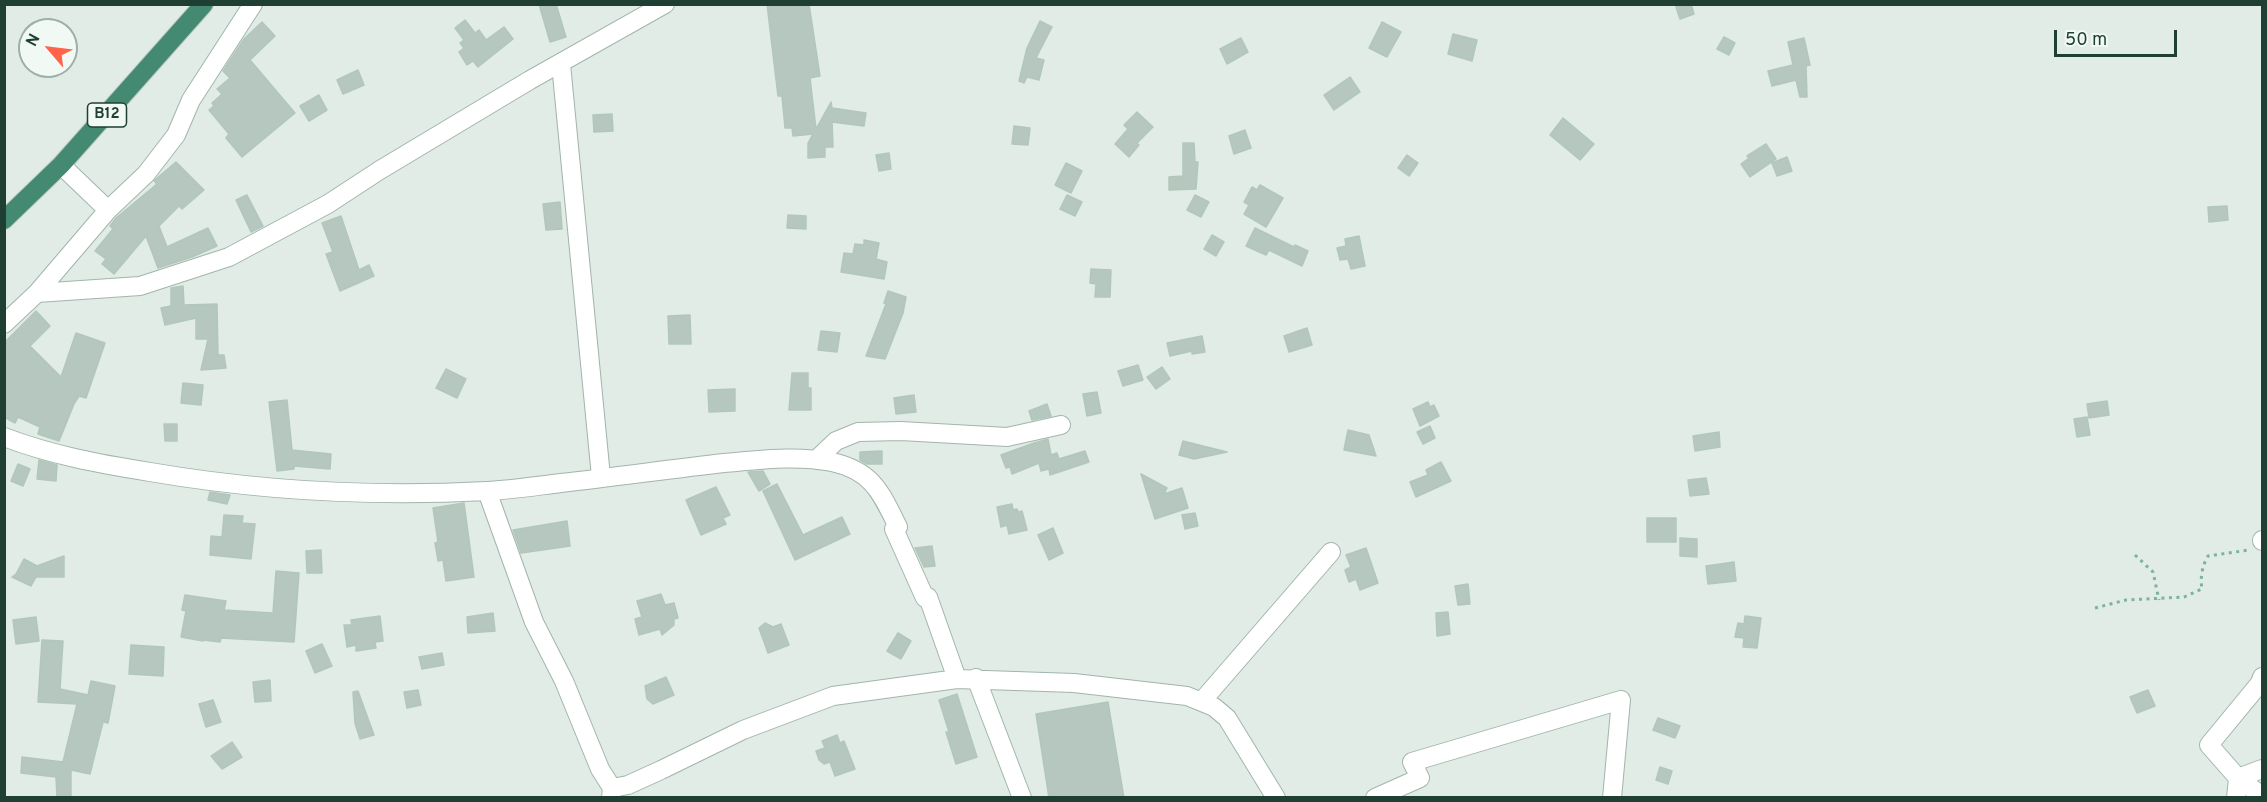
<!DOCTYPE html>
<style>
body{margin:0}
#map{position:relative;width:2267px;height:802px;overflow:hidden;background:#e0ece5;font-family:Overpass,sans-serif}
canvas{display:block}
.frame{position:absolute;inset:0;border:6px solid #1f3f33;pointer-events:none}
.north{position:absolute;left:18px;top:18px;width:60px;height:60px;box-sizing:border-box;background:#f1f9f4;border:2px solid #9dafa7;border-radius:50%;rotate:298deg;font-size:16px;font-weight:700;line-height:24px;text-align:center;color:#1f3f33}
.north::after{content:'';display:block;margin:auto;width:21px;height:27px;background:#ff644b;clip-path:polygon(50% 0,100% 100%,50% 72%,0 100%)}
.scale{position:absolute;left:2054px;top:30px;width:123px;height:27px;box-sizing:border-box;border:3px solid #1f3f33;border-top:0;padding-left:8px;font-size:18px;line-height:21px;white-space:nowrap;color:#1f3f33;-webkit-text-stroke:4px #f1f9f4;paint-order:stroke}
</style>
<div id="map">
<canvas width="2267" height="802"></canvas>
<div class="frame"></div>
<div class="north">N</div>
<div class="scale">50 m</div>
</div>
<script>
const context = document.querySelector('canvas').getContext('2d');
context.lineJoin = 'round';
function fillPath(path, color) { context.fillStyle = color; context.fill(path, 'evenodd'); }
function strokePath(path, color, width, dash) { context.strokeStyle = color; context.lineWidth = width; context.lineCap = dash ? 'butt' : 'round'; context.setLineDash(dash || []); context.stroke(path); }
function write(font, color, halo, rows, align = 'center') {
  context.font = font + ' Overpass,sans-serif'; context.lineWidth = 4.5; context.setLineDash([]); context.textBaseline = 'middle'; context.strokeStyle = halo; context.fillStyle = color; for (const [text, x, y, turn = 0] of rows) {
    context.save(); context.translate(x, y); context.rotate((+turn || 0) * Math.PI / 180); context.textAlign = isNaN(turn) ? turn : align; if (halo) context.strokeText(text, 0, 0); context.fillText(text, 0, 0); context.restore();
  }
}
const building = new Path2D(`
 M539,4h17l10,33 -16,5z
 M767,4h42l11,72 -10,2 6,51 15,-27 1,6 34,5 -2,13 -32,-4 1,25h-8v10l-17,1v-15l5,-9 -20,2 -1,-8h-7l-3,-32h-4z
 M1684,4h7l3,10 -14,5 -4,-12z
 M465,20l10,13 4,-3 7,10 18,-13 9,12 -35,28 -5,-6 -6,4 -8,-13 5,-4 -4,-5 4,-3 -9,-12z
 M1040,21l12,6 -16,31 8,2 -5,20 -12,-3 -3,6 -5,-2 8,-33z
 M262,22l13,14 -25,24 45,53 -53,44 -16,-19 3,-4 -20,-24 5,-4 -2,-3 10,-9 -5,-5 13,-11 -7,-7 21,-32z
 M1382,22l19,10 -14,25 -18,-9z
 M1453,34l24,6 -5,21 -24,-7z
 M1724,37l11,6 -6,12 -12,-6z
 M1241,38l7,14 -21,12 -7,-15z
 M1804,38l6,27 -4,1 1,31h-7l-4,-17 -24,6 -4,-15 25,-6 -5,-23z
 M358,70l6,15 -21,9 -6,-14z
 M1350,77l10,15 -26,18 -10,-15z
 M319,95l8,15 -18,11 -9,-15z
 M1137,112l16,15 -16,16 2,2 -10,12 -14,-13 13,-15 -4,-4z
 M612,114l1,17 -19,1 -1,-17z
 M1563,118l31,26 -14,16 -30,-25z
 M1014,126l16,2 -2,17 -16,-1z
 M1245,130l6,18 -17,6 -5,-18z
 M1183,143h11l1,19h3l-2,27 -27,1v-13l14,-1z
 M1766,144l10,15 -26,18 -9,-13 8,-6 -2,-2z
 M889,153l2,16 -12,2 -3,-16z
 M1407,155l11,8 -9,13 -11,-8z
 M1787,157l5,14 -15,5 -5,-13z
 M176,162l28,28 -22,19 -3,-3 -20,20 8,21 41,-19 9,18 -25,11 -34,11 -12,-32 -32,38 -12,-10 4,-5 -11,-8 18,-22 -3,-3 6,-8 41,-34 -3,-3 2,-2z
 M1066,163l16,8 -11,22 -16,-8z
 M1260,185l23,13 -17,29 -22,-13 5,-9 -5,-3 8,-15 5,3z
 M247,195l16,31 -12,6 -15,-32z
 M1067,195l15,7 -7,14 -15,-7z
 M1195,195l14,7 -8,15 -14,-7z
 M560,202l2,27 -16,1 -3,-26z
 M2227,206l1,14 -19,2 -1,-15z
 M788,215l18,1v13l-19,-1z
 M341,216l18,54 10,-5 5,11 -34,15 -14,-37 7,-2 -11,-29z
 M1255,228l39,19 1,-2 13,6 -6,15 -33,-16 -3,5 -20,-9z
 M1212,235l12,7 -8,14 -12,-7z
 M1359,236l6,30 -14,3 -3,-10 -8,1 -3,-12 9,-2 -1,-7z
 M864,240l15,3 -3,16 11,3 -3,17 -43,-7 3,-19 9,1 2,-10 9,1z
 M1091,269l20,1 -1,27h-15l1,-13 -6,-1z
 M183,286l1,19 33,-1 1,51h6l2,13 -25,2 7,-31h-12v-21l-31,7 -4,-17 10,-2v-18z
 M888,291l18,6 -3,16 -18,46 -19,-3 20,-52 -2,-1z
 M36,311l14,15 -20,20 31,31 15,-44 29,10 -19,55 -7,-2 -5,8 -15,37 -21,-7 2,-7 -22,-10 -3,6 -11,-6v-74z
 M690,315l1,29h-22l-1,-28z
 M1307,328l5,17 -23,7 -5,-16z
 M821,331l19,2 -3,19 -19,-2z
 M1202,336l3,16 -13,2v-3l-22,5 -3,-13z
 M1138,365l5,15 -20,6 -5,-15z
 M1162,367l8,12 -14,10 -9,-12z
 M446,369l20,10 -9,19 -21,-10z
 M792,373h16v15h3v22h-22z
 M183,383l20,2 -2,20 -20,-2z
 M735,389v22l-26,1 -1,-22z
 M1097,392l4,21 -14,3 -4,-22z
 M914,395l2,17 -20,2 -2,-16z
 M287,400l5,50 39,4 -1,15 -36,-3v3l-17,2 -8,-69z
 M2107,401l2,14 -20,3 -2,-14z
 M1428,402l2,5 4,-2 5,11 -19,10 -7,-17z
 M1047,404l4,12 -19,4 -3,-9z
 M2087,417l3,18 -13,2 -3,-18z
 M164,424h13v17h-12z
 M1430,426l5,12 -12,6 -6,-12z
 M1348,430l21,5 7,21 -32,-6z
 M1719,432l1,15 -25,4 -2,-15z
 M1048,439l3,16 6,-2 2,6 26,-8 4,11 -39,13 -1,-6 -8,2 -2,-8 -27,11 -2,-7 -4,1 -5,-13 33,-12z
 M1183,441l44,11 -33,7 -15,-4z
 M882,451v13h-15l-7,-4v-8z
 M39,460l18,5 -1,16 -19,-2z
 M1441,462l10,19 -35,16 -6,-15 18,-7 -2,-5z
 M18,464l12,5 -7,17 -12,-5z
 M763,471l7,13 -11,7 -11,-19z
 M1141,474l26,14 -3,6 18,-6 6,20 -33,11z
 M1706,478l3,16 -19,2 -2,-16z
 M777,484l26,51 39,-18 8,17 -55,26 -32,-69z
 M716,487l14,28 -7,3 3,6 -25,11 -15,-35z
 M210,492l20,3 -3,9 -19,-4z
 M464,503l10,74 -28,4 -3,-21 -5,1 -3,-18 3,-1 -5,-34z
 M1012,504l1,6 4,-1 1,3 4,-1 5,19 -18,4 -2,-9 -6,2 -4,-20z
 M1195,513l3,13 -13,3 -3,-14z
 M224,515l19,1 -1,7 13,1 -4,35 -41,-4 1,-19 11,1z
 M1647,518h29v24h-29z
 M567,521l3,25 -49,7 -8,-23z
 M1053,528l10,25 -14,7 -11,-25z
 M1680,538l17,1v18l-17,-1z
 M932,546l3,20 -11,1 -9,-19z
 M1366,548l12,35 -18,7 -4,-11 -7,3 -4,-12 6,-3 -5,-12z
 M321,550l1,23h-15l-1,-22z
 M64,556v21h-28l-5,9 -19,-9 4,-3 8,-15 13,7z
 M1734,562l2,19 -28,3 -2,-18z
 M276,571l23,2 -5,69 -73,-4 -1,4 -17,-2v1l-22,-4 5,-26 -4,-1 3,-15 41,6 -2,9 49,3z
 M1468,584l2,20 -12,1 -3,-19z
 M661,594l4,11 9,-2 4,15 -4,1v6l-12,10 -2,-6 -21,6 -4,-16 7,-2 -5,-16z
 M1448,612l2,22 -13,2 -1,-23z
 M493,613l2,18 -27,2 -1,-16z
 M380,616l3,25 -8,1 1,6 -20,3v-6l-9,2 -3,-22h8l-1,-5z
 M1745,616l16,2 -4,30 -14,-1 1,-9 -9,-1 3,-14 6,1z
 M36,617l3,24 -23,3 -3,-24z
 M765,623l8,4 8,-3 8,21 -21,8 -9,-25z
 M898,633l13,8 -10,18 -14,-8z
 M42,640l21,1 -3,48 28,6 3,-14 24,5 -7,37 -5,-1 -13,52 -19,-4v28h-14l-1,-21 -35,-4 1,-16 41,5 14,-58 -39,-2z
 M322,644l10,22 -17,7 -9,-22z
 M131,645l33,2 -1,29 -34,-2z
 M442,653l2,12 -22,4 -3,-12z
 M666,677l8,18 -21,9 -6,-5 -2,-13z
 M270,680l1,21 -16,1 -2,-20z
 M418,690l3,15 -14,3 -3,-16z
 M2148,690l7,16 -18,7 -7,-16z
 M358,691l16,44 -14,4 -5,-16 -2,-31z
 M957,694l20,63 -21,7 -10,-32h3l-10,-32z
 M213,700l8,22 -15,5 -7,-23z
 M1108,702l16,96h-75l-13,-84z
 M1658,718l22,8 -5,12 -22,-8z
 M837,735l3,8 4,-2 11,28 -20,7 -5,-14 -6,2 -5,-4 -3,-9 9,-3 -3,-7z
 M232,742l10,15 -20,12 -11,-13z
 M1660,767l12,4 -4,13 -12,-4z`);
const path = new Path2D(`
 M2135,555l18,17 6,28
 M2095,608l31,-8 58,-3 18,-8c-2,-11 0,-23 6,-33l41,-6`);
const minor = new Path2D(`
 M561,64l40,413
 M61,165l47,45
 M37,293l103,-7 89,-29 99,-53 52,-34 150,-90 135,-76
 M4,324l33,-31 71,-83 38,-36 30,-39 15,-35 62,-96
 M4,437c47,18 96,27 146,35 111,19 224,25 337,19 24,-1 49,-5 74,-8 55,-6 109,-14 163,-20 35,-3 72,-8 108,-1 41,9 49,31 66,65l-4,2 31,69 3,-1 29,82 117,4 113,13 27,11 13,11 49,80
 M816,460l20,-19 22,-9 43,-1 106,6 54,-12
 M487,491l47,131 30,59 36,88 12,19
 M2262,540v1
 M2262,677l-2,6 -51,62 29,33 24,18
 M976,678l46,120
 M1202,701l129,-149
 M2238,778l24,-9
 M611,798l1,-10 16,-3 33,-15 82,-40 90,-34 124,-17
 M1375,798l45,-20 -8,-16 209,-62 -9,98
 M2236,798l2,-20`);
const trunk = new Path2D(`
 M4,220l57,-55 143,-161`);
const shields = [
 [107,115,39]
];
const shieldNames = [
 ["B12",107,115]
];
fillPath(building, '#b5c7be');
strokePath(building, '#b2c7bc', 1.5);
strokePath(minor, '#a2b5ac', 20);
strokePath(trunk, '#c0c9c6', 20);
strokePath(path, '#7db39c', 3, [3, 4.5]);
strokePath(minor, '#fff', 18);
strokePath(trunk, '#448a72', 18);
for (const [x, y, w] of shields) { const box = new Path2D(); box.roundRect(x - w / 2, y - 12, w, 24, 4.5); context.fillStyle = '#f1f9f4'; context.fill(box); strokePath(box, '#1f3f33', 1.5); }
write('bold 15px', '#1f3f33', null, shieldNames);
</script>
